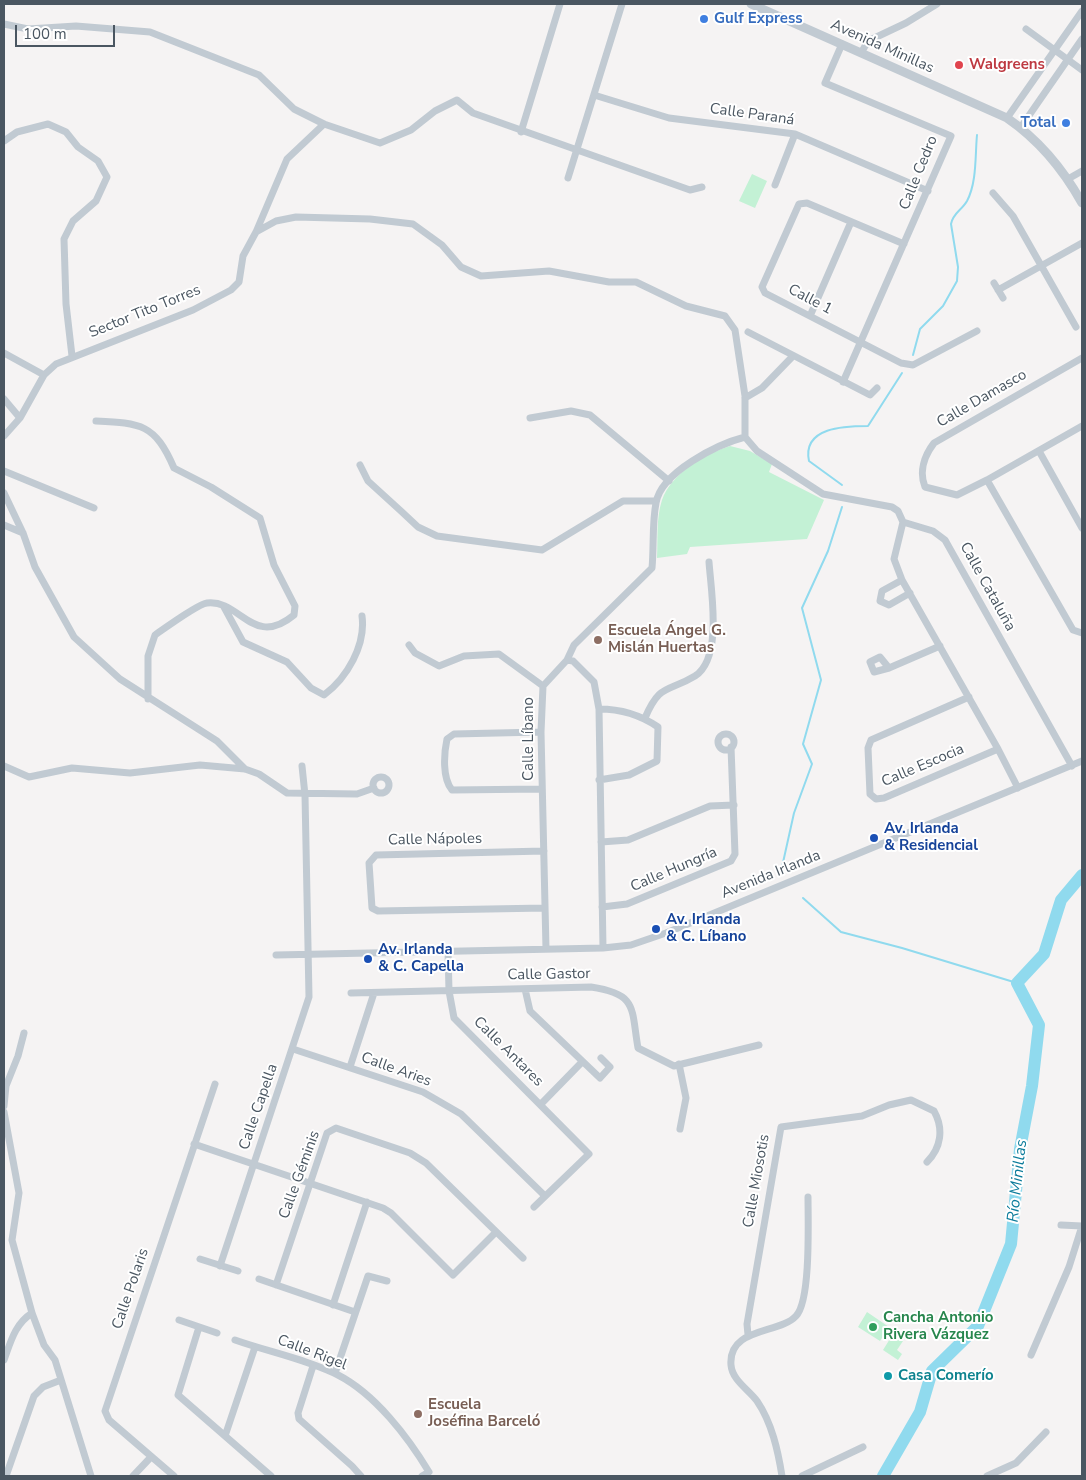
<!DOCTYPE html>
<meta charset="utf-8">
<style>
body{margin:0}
#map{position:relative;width:1086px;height:1480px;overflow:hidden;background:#f5f3f3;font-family:"Nunito Sans",sans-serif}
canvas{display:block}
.frame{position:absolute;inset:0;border:5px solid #4a5661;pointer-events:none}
.scale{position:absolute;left:15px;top:25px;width:100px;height:22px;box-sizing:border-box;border:2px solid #4a5661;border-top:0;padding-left:6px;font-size:15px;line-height:18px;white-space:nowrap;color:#4a5661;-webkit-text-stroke:4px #fff;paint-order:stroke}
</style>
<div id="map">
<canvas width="1086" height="1480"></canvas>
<div class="frame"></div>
<div class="scale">100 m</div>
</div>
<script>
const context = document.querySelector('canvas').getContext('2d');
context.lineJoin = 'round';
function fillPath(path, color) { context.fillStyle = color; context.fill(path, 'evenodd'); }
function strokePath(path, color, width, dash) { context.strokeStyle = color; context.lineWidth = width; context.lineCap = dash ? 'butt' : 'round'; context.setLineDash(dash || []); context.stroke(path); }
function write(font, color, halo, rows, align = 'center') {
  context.font = font + ' "Nunito Sans",sans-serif'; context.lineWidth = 4; context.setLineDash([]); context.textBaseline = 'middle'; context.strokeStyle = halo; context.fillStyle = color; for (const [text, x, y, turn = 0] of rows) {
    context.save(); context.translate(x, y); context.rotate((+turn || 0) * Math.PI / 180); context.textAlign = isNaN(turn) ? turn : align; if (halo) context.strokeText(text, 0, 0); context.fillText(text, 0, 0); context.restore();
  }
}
const green = new Path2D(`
 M752,174l15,7 -12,27 -16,-7z
 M730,446l20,5 22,13 -3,8 55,28 -17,39 -117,8 -3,7 -30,4c1,-18 -1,-40 5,-58 9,-26 42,-46 68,-54z
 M867,1312l22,15 -9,14 -22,-14z
 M893,1334l10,7 -6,9 5,4 -4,6 -15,-10z`);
const stream = new Path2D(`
 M913,355l7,-26 23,-23 14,-25 1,-14 -7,-43c2,-11 11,-14 16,-23 10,-19 8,-45 10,-66
 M842,485l-33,-24c-7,-34 36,-35 59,-35l34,-53
 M782,867l12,-54 18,-49 -9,-20 18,-64 -19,-72 26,-57 14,-44
 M803,898l38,34 61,16 115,35`);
const river = new Path2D(`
 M883,1476l37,-64 12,-41 46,-45 33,-82 9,-95 12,-63 7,-61 -22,-42 27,-29 17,-54 21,-25`);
const minor = new Path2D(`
 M4,24l24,5 48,-3 74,6 109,43 35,34 30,15 56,19 31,-13 24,-19 22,-11 16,13 217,77 12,-3
 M1026,29l56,41
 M842,44l-17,39 126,53 -108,246
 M861,53l7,-12 38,-18 31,-19
 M594,95l75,23 126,16 133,57
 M1007,118l75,-107
 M1021,127l61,-88
 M521,132l39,-128
 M4,141l13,-9 31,-8 18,8 12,15 20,14 9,16 -11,24 -23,20 -9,18 2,65 6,52
 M568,178l54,-174
 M1068,179l14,-8
 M775,185l20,-51
 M993,193l20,23 63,111
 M256,232l20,-11 20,-4 74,2 43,5 29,21 19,22 20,9 68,-5 60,11h27l50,24 39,10 10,14 10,66v41
 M904,244l-97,-41 -8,1 -37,83 3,6 136,70 12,2 64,-34
 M994,283l9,15
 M998,290l84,-47
 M810,316l41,-94
 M748,332l122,63 7,-7
 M4,353l40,22
 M1082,358l-148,85c-10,13 -15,29 -9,44l32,8 30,-15 95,-54
 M745,398l17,-10 31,-32
 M4,399l16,19
 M530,418l41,-7 19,4 79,66
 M96,421c45,2 59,3 78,47l37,19 49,31 14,47 21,41 -1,9c-41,34 -54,-16 -87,-12 -9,1 -42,25 -52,32l-7,21v43
 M4,436l16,-18 24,-43 12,-11 137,-54 38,-20 8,-8 4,-26 13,-24 31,-73 37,-35
 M745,437l12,14 66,43 69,13 6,4 5,11
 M1039,451l43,77
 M360,465l8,16 34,31 16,15 19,9 105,14 81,-49h33
 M4,471l90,37
 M987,480l86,150 9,3
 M4,493l19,40 12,34 39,70 46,42 97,62 28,28
 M903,522l30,9 12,9 127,226
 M903,522l-9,37 8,21 96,169 20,39
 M4,525l19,8
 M902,580l-20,11 -2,10 9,4 21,-12
 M224,607l19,35 44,20 24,26 13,7c23,-17 42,-50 38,-79
 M409,645l6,8 24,13 25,-10 35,-2 44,32
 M567,660l7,-15 78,-77c2,-22 0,-45 4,-65 5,-31 62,-59 89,-66
 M889,668l-9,-11 -10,5 4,10 15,-4 51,-22
 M969,697l-98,43 -3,8 2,46 6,5 8,-1 114,-49
 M599,709c22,0 40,5 59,18l-1,34 -28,14 -30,5
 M645,718c15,-35 22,-25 50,-42 28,-18 16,-85 14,-114
 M541,732l-87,2 -7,5c-3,14 -5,39 5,51l90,-1
 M718 742a8 8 0 1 1 16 0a8 8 0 1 1-16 0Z
 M4,766l25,11 43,-9 58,5 70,-8 45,4 14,5 28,19 70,1 17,-6
 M373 785a8 8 0 1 1 16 0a8 8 0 1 1-16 0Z
 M601,842l27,-2 82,-34 24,-1
 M544,851l-168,4 -7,8 3,45 6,3 167,-3
 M602,907l25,-3 104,-43 4,-7 -4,-107
 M546,949l-5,-217 2,-46 24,-26 6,1 21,21 5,27 4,239
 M448,951l1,40 5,27 135,136 -55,53
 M276,955l327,-7 28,-3 35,-12 416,-172
 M525,989l5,22 70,67 10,-11 -9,-9
 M351,993l240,-6c47,7 40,21 47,61l36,18 85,-21
 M293,1049l130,43 38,22 84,82
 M679,1064l7,34 -6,31
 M350,1067l24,-74
 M541,1104l41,-42
 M4,1106l2,-20 12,-30 6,-23
 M4,1112l15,81 -7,47 20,73 12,32 11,15 36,116
 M194,1144l189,64 8,5 62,62 43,-43
 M1061,1225l21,1
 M200,1259l38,12
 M220,1266l89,-269 -4,-202 -3,-29
 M259,1279l96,33
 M276,1285l51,-152 9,-5 74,25 16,10 97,95
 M333,1305l34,-103
 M179,1320l38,13
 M199,1327l-21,68 93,81
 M748,1335l-1,-11 34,-197 81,-11 27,-11 22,-5 23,11c10,18 7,37 -7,51
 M235,1340c34,12 71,19 103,35 37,19 70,62 91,97l-7,4
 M1031,1355l38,-88 13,-41
 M4,1360c7,-19 11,-36 28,-47
 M313,1366l-15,47 1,6 53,47 9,10
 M335,1373l33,-97 19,5
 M225,1436l30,-89
 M6,1476l28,-80 9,-9 18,-7
 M133,1476l18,-19
 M174,1476l-65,-56 -4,-9 110,-327
 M782,1476c-4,-25 -10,-53 -25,-75 -8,-11 -25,-21 -26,-36 -3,-38 49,-31 65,-49 15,-15 12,-96 12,-119
 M802,1476l61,-29
 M987,1476l29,-13 30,-31`);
const tertiary = new Path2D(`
 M751,4l256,114c32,22 56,51 75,85`);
const markers = [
 [704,19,5,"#3f7fe0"],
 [959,65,5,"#e0444e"],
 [1066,123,5,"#3f7fe0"],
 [598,640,5,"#8d6e63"],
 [874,838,5,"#1a4fb4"],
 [656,929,5,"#1a4fb4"],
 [368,959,5,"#1a4fb4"],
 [873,1327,5,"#2e9e5b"],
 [888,1376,5,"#0f9aa8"],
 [418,1414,5,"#8d6e63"]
];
const shopNames = [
 ["Gulf Express",714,19],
 ["Total",1056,123,"right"]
];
const streetNames = [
 ["Avenida Minillas",882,47,24],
 ["Calle Paraná",752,115,8],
 ["Calle Cedro",919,173,-68],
 ["Calle 1",810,300,28],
 ["Sector Tito Torres",145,312,-22],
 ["Calle Damasco",982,399,-30],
 ["Calle Cataluña",987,587,61],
 ["Calle Líbano",529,739,-90],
 ["Calle Escocia",923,766,-23],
 ["Calle Nápoles",435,840,-1],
 ["Calle Hungría",674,870,-23],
 ["Avenida Irlanda",771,875,-22],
 ["Calle Gastor",549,975,-1],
 ["Calle Antares",508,1052,45],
 ["Calle Aries",396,1070,20],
 ["Calle Capella",259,1107,-71],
 ["Calle Géminis",300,1175,-70],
 ["Calle Miosotis",757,1181,-80],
 ["Calle Polaris",131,1289,-71],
 ["Calle Rigel",312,1353,21]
];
const healthNames = [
 ["Walgreens",969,65]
];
const educationNames = [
 ["Escuela Ángel G.",608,631],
 ["Mislán Huertas",608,648],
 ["Escuela",428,1405],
 ["Joséfina Barceló",428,1422]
];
const transitNames = [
 ["Av. Irlanda",884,829],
 ["& Residencial",884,846],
 ["Av. Irlanda",666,920],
 ["& C. Líbano",666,937],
 ["Av. Irlanda",378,950],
 ["& C. Capella",378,967]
];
const leisureNames = [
 ["Cancha Antonio",883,1318],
 ["Rivera Vázquez",883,1335]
];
const cultureNames = [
 ["Casa Comerío",898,1376]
];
const waterNames = [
 ["Río Minillas",1018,1181,-84]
];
fillPath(green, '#c3f1d5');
strokePath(stream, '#90daee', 2);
strokePath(river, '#90daee', 12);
strokePath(minor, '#c1cad2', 7);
strokePath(tertiary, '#c1cad2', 9);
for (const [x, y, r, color] of markers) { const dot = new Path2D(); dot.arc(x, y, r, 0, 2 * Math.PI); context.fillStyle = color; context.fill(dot); strokePath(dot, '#fff', 2); }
write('bold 15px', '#366cbe', '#fff', shopNames, 'left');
write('15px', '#4a5661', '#fff', streetNames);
write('bold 15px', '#be3a42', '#fff', healthNames, 'left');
write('bold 15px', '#785e54', '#fff', educationNames, 'left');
write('bold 15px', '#164399', '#fff', transitNames, 'left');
write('bold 15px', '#27864d', '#fff', leisureNames, 'left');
write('bold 15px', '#0d838f', '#fff', cultureNames, 'left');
write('italic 16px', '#0c7c9b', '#fff', waterNames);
</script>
